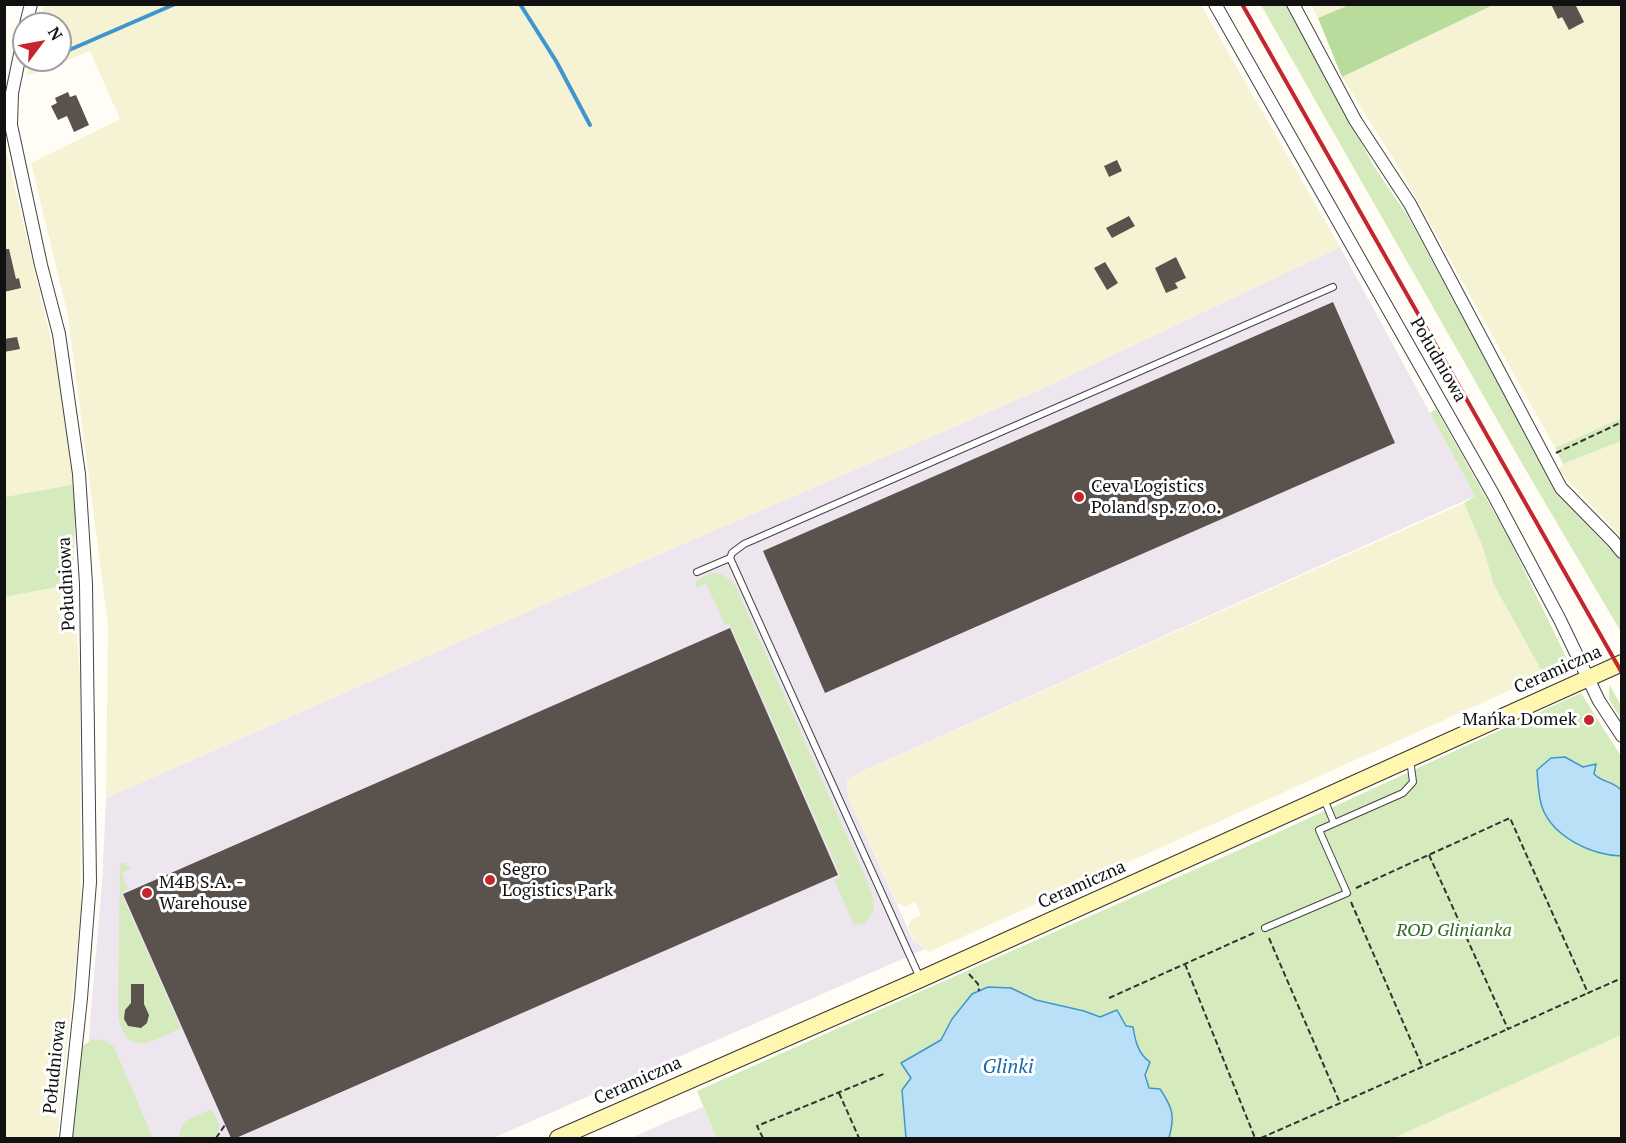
<!DOCTYPE html>
<meta charset="utf-8">
<style>
body{margin:0}
#map{position:relative;width:1626px;height:1143px;overflow:hidden;background:#fffdf5;font-family:"PT Serif",serif}
canvas{display:block}
.frame{position:absolute;inset:0;border:6px solid #111;pointer-events:none}
.north{position:absolute;left:12px;top:12px;width:60px;height:60px;box-sizing:border-box;background:#fff;border:2px solid #a0a0a0;border-radius:50%;rotate:58deg;font-size:16px;font-weight:700;line-height:24px;text-align:center;color:#111}
.north::after{content:'';display:block;margin:auto;width:21px;height:27px;background:#c4262e;clip-path:polygon(50% 0,100% 100%,50% 72%,0 100%)}
</style>
<div id="map">
<canvas width="1626" height="1143"></canvas>
<div class="frame"></div>
<div class="north">N</div>
</div>
<script>
const context = document.querySelector('canvas').getContext('2d');
context.lineJoin = 'round';
function fillPath(path, color) { context.fillStyle = color; context.fill(path, 'evenodd'); }
function strokePath(path, color, width, dash) { context.strokeStyle = color; context.lineWidth = width; context.lineCap = dash ? 'butt' : 'round'; context.setLineDash(dash || []); context.stroke(path); }
function write(font, color, halo, rows, align = 'center') {
  context.font = font + ' "PT Serif",serif'; context.lineWidth = 6; context.setLineDash([]); context.textBaseline = 'middle'; context.strokeStyle = halo; context.fillStyle = color; for (const [text, x, y, turn = 0] of rows) {
    context.save(); context.translate(x, y); context.rotate((+turn || 0) * Math.PI / 180); context.textAlign = isNaN(turn) ? turn : align; if (halo) context.strokeText(text, 0, 0); context.fillText(text, 0, 0); context.restore();
  }
}
const industrial = new Path2D(`
 M1340,247l135,249 -616,277 -12,7 1,16 65,144 12,9 -432,189h-409l6,-116 12,-138 4,-86 475,-210 458,-198z
 M703,1107l13,31h-85l38,-17z`);
const farmland = new Path2D(`
 M44,5h1157l139,242 -301,143 -458,198 -475,210 2,-173 -40,-309 -37,-153 89,-44 -30,-68 -63,25 4,-16h29v-36h-21z
 M1311,5h38l-31,13z
 M1493,5h128v413l-66,30 -154,-277 -59,-94z
 M7,154l49,207 20,123 -71,13 -1,-342z
 M1621,441v96l-63,-67 5,-6z
 M1464,503l19,45 11,37 50,90 -615,277 -15,-12 -6,-13 3,-7 10,-5 -6,-13 -10,5 -8,-4 -49,-107 -1,-16 12,-7z
 M73,584l7,92 1,240 -24,222h-52v-541z
 M1621,1035v103h-227z`);
const green = new Path2D(`
 M1261,5h25l89,163 32,47 151,279 63,66v72l-97,-165z
 M1436,409l73,130 60,124 -25,12 -50,-90 -11,-37 -19,-45 11,-7 -45,-83z
 M1621,418v23l-58,23 -8,-16z
 M76,484l-3,100 -68,13v-100z
 M712,573c11,0 18,5 24,14l131,294c7,19 13,30 -5,44l-2,-3 -6,3 -20,-45 7,-3 -111,-253 -5,1 -19,-42 -10,5v-7z
 M1609,686h1l11,19v14l-12,-20z
 M1581,693l40,63v279l-227,103h-678l-19,-47 562,-250z
 M120,863h5l6,6 -9,4 6,16 -7,4 60,135c-29,13 -55,32 -63,-13z
 M93,1039l13,2 8,6 39,91h-81l9,-91z
 M210,1110l3,1 7,15 -5,12h-36c0,-18 16,-22 31,-28z`);
const forest = new Path2D(`
 M1349,5v-1l144,1 -151,72 -24,-59z`);
const water = new Path2D(`
 M1565,757l18,10 13,-3 -2,10c9,9 19,7 27,16v66c-30,-1 -68,-19 -79,-49 -4,-12 -4,-26 -5,-37l14,-12z
 M988,987l23,1 25,12 48,11 16,6 17,-7 9,16 7,1c2,13 5,27 17,35l-5,13 4,13 11,1c13,19 15,27 9,49h-263l-4,-48 9,-12 -10,-15 40,-23 11,-21 20,-25z`);
const stream = new Path2D(`
 M520,4l36,57 34,64
 M60,54l115,-50
 M33,65l12,-5`);
const building = new Path2D(`
 M1551,4h24l9,18 -15,8 -7,-13 -4,2z
 M68,92l2,5 6,-2 13,30 -15,7 -7,-16 -9,4 -7,-14 6,-3 -2,-5z
 M1117,160l5,11 -13,6 -5,-11z
 M1129,216l6,10 -23,12 -6,-10z
 M4,249h5l7,30 3,-1 2,10 -17,4z
 M1176,257l10,21 -11,5 3,5 -12,5 -11,-25z
 M1105,262l13,21 -11,7 -13,-22z
 M1333,302l62,141 -570,250 -62,-142z
 M17,337l3,12 -16,3v-13z
 M730,628l108,247 -602,263h-5l-108,-244z
 M131,984h13v20l5,11 -2,8 -6,5 -13,-2 -4,-7 1,-9 6,-7z`);
const path = new Path2D(`
 M1556,453l66,-31
 M1429,855l79,174 80,-36
 M1356,888l154,-70 78,175 34,-15
 M1351,902l71,164
 M1269,938l71,165
 M1185,964l70,174
 M969,974l9,10 1,7
 M1109,998l147,-66
 M839,1093l20,45
 M216,1138l9,-13
 M763,1138l-6,-12 129,-53
 M1261,1138l247,-109`);
const lane = new Path2D(`
 M730,558l2,-5 12,-9 589,-257
 M697,572l33,-14 190,420
 M1324,799l10,24
 M1265,928l82,-35 -28,-63 84,-37 10,-11 -3,-23`);
const street = new Path2D(`
 M1215,4l278,490 67,126 39,81 23,35
 M1293,4l62,116 55,84 151,284 52,53 9,11
 M26,24l5,-20
 M24,35l-12,58 -1,32 30,140 18,69 20,140 7,110 4,298 -9,116 -15,140`);
const secondary = new Path2D(`
 M558,1138l363,-159 701,-316`);
const rail = new Path2D(`
 M1242,4l380,669`);
const markers = [
 [1079,497,6,"#c4262e"],
 [1589,720,6,"#c4262e"],
 [490,880,6,"#c4262e"],
 [147,893,6,"#c4262e"]
];
const streetNames = [
 ["Południowa",1438,360,60],
 ["Południowa",67,584,-93],
 ["Ceramiczna",1558,670,-24],
 ["Ceramiczna",1082,885,-24],
 ["Południowa",55,1067,-84],
 ["Ceramiczna",638,1081,-24]
];
const poiNames = [
 ["Ceva Logistics",1091,487],
 ["Poland sp. z o.o.",1091,508],
 ["Mańka Domek",1577,720,"right"],
 ["Segro",502,870],
 ["Logistics Park",502,891],
 ["M4B S.A. -",159,883],
 ["Warehouse",159,904]
];
const parkNames = [
 ["ROD Glinianka",1454,931]
];
const waterNames = [
 ["Glinki",1008,1067]
];
fillPath(industrial, '#eee6ef');
fillPath(farmland, '#f6f3d4');
fillPath(green, '#d5ebbd');
fillPath(forest, '#b9dc9c');
fillPath(water, '#b9e0f7');
strokePath(water, '#3f96cf', 1.5);
strokePath(stream, '#3f96cf', 4);
fillPath(building, '#5a524d');
strokePath(lane, '#444', 8);
strokePath(street, '#444', 14);
strokePath(secondary, '#333', 18);
strokePath(path, '#333', 2, [6, 3]);
strokePath(lane, '#fff', 6);
strokePath(street, '#fff', 12);
strokePath(secondary, '#fff6b0', 16);
strokePath(rail, '#c4262e', 4);
for (const [x, y, r, color] of markers) { const dot = new Path2D(); dot.arc(x, y, r, 0, 2 * Math.PI); context.fillStyle = color; context.fill(dot); strokePath(dot, '#fff', 2); }
write('18px', '#111', '#fff', streetNames);
write('18px', '#111', '#fff', poiNames, 'left');
write('italic 18px', '#2f6b1f', '#fff', parkNames);
write('italic 20px', '#1768a6', '#fff', waterNames);
</script>
